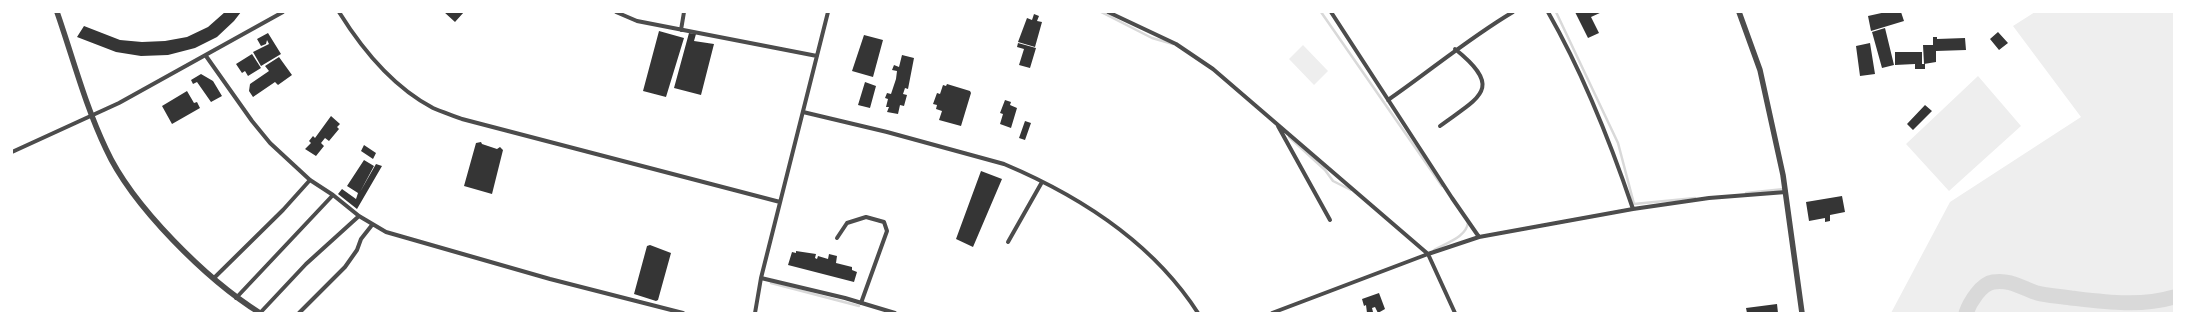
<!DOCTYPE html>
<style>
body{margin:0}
#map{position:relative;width:2186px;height:325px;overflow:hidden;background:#fff;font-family:Manrope,sans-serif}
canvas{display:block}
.frame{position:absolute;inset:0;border:13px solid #fff;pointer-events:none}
</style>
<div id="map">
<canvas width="2186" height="325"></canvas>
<div class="frame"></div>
</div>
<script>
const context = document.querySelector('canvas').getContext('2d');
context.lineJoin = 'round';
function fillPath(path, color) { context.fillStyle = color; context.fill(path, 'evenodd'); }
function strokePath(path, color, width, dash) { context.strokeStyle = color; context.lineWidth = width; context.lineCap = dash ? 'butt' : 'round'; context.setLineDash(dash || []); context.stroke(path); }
const green = new Path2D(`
 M2035,12h139v301h-283l59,-111 131,-85 -68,-91z
 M1303,45l25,26 -14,14 -25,-26z
 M1978,76l43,50 -72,65 -43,-47z`);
const stream = new Path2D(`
 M1101,12l51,26 21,6
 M1321,12l121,174
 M1556,12l62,131 16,61 61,-6
 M1289,137l36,33 8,11 18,9
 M1746,193l38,-4
 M1434,250c12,-7 33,-13 34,-28
 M771,283l88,23`);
const river = new Path2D(`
 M1966,313c4,-11 15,-29 27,-31 17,-3 29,6 44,11 11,3 23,3 34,5 34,4 69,9 103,-1`);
const building = new Path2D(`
 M225,12h16l-7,9 -17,16 -22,11 -27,7 -27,1 -25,-4 -39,-15 7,-11 36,14 22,2 23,-1 22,-4 21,-10z
 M444,12h20l-9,10z
 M1575,12h27l-11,5 8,16 -11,5z
 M1886,12h15l3,9 -33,10 -3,-15z
 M1034,14l5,2 -2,5 5,1 -7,25 -17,-5 9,-24 5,2z
 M1885,28l9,37 -12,3 -10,-36z
 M659,31l25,7 -18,59 -23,-6z
 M1998,32l10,11 -9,7 -9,-11z
 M268,33l13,21 -20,12 -8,-14 16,-8 -2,-4 -1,4 -5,2 -4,-7z
 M689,33l7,1 -2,7 20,3 -13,51 -27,-7z
 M864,35l19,5 -10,37 -21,-6z
 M1933,37h4v2l28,-1 1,12 -30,1v11l-12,2 -1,-19h10z
 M1018,43l18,5 -6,20 -11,-3 5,-16 -7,-2z
 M1870,43l5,31 -15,2 -4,-30z
 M1895,52h27v12h3v5h-10v-5l-20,1z
 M252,54l9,14 -13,8 -3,-5 -3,2 -6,-9z
 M902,55l12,3 -6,31 -3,-1 -2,6 4,1 -3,11 -4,-1 -2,9 -11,-2 2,-5h-3l2,-8 -3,-1 2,-5 4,1 5,-15 1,-8 -5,-1 2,-5 5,2z
 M279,57l13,18 -14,10 -3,-3 -22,15 -4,-6 1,-7 19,-13 -4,-5z
 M201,74l12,7 9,15 -11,6 -14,-20 -4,2 -2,-4z
 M865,82l11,4 -6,22 -12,-3z
 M947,84l23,7 1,2 -10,33 -22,-6 3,-9 -6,-2 1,-4 -4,-1 4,-11 3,1 3,-9 3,1z
 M187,91l7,12 3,-1 3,6 -28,16 -10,-18z
 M1005,100l6,2 -1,3 7,3 -6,20 -11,-4 3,-10 -3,-1z
 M1925,105l7,6 -19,19 -6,-6z
 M331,116l9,8 -3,3 2,2 -10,12 -4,-3 -4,5 3,3 -8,10 -11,-7 6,-6 -2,-2 4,-5 2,2z
 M1025,121l6,2 -6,17 -6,-2z
 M481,142l1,2 15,5 3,-2 3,3 -11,44 -28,-8 12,-43z
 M364,145l12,8 -3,6 -12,-8z
 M364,160l10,6 -14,26 16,-28 6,2 -25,43 -19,-15 4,-5 14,10 2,-6 -11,-7z
 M981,171l21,8 -29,68 -17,-8z
 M1842,196l3,16 -15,3v6l-5,1v-4l-16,3 -3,-19z
 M650,245l21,8 -13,47 -2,1 -22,-7 13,-48z
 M796,251l20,3 -1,4 2,1 1,-3 10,3 1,-5 8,2 -1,7 16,4v3l5,2 -3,10 -66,-17 4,-13 4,1z
 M1379,293l6,16 -7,4 -3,-6 -3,1 1,4 -6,1 -1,-8 -2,1 -2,-7z
 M1777,304l1,9h-31l-1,-5z`);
const minor = new Path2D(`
 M339,12c23,37 54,75 94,96 9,4 19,7 29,11l318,83
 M616,12l21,9 180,35
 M1108,12l68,32 37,25 215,185 27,59
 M1331,12l121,186 27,39
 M1548,12c36,63 62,129 85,197
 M681,30l3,-18
 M206,56l46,65 18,22 40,37 23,15 26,21 27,16 164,47 133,34
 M1388,100c42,-29 81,-62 125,-88
 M803,112l84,20 117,32c76,32 149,79 194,149
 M1278,126l52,94
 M1440,126c39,-29 65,-37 15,-77
 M12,152l107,-49 164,-91
 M837,238l10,-15 19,-6 18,5 3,9 -26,72
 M1008,242l34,-60
 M214,278l69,-68 27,-30
 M761,278l84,20 50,15
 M236,298l97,-103
 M260,313l46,-49 53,-48
 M299,313l46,-46 12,-17 4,-11 11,-14
 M755,313l6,-35 67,-266
 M1272,313l156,-59 51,-17 154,-28 76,-11 77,-6`);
const tertiary = new Path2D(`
 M57,12c16,46 28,93 49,137 26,57 101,131 154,164
 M1739,12l21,58 23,105 19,138`);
fillPath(green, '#eee');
strokePath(stream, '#d9d9d9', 2.5);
strokePath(river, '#d9d9d9', 15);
fillPath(building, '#353535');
strokePath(minor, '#4c4c4c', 4);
strokePath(tertiary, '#4c4c4c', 5.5);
</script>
